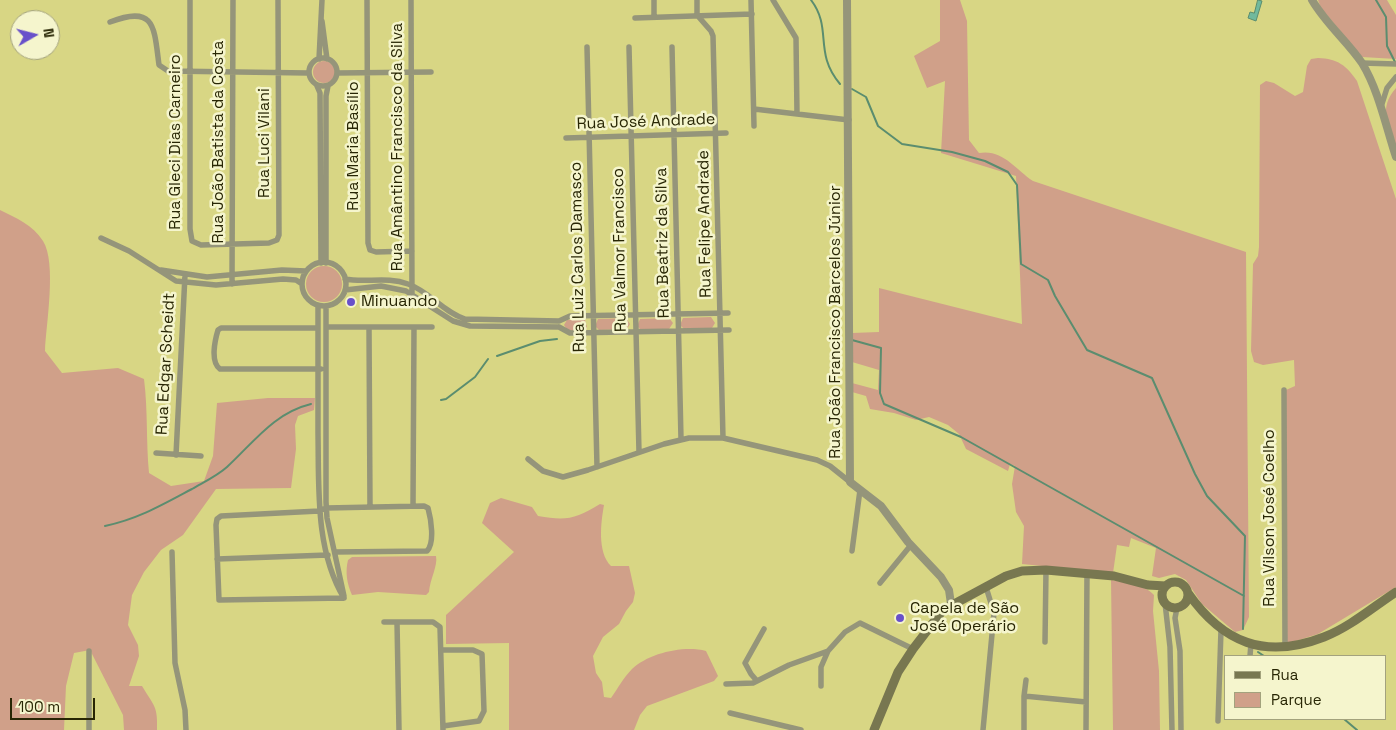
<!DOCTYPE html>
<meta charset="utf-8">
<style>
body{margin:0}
#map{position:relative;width:1396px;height:730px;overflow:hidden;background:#d8d684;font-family:"Space Grotesk",sans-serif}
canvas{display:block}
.legend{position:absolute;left:1224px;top:655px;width:162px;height:65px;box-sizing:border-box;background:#f5f5cd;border:1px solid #a3a27d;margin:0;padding:6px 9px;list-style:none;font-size:15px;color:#282604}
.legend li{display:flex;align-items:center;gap:10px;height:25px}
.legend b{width:25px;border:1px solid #a3a27d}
.north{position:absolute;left:10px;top:10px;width:50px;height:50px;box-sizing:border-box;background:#f5f5cd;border:1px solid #a3a27d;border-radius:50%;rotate:82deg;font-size:14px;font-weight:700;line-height:20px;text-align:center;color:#282604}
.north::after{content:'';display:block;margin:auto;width:18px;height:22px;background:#6850ca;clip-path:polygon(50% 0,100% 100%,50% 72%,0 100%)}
.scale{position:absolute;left:10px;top:698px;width:85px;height:22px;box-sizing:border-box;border:2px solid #282604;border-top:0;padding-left:6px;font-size:15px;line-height:18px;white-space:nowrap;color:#282604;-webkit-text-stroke:4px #f5f5cd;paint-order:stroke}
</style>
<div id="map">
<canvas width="1396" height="730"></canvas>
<ul class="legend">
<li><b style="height:6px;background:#787750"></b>Rua</li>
<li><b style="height:14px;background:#d0a089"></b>Parque</li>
</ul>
<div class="north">N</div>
<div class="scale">100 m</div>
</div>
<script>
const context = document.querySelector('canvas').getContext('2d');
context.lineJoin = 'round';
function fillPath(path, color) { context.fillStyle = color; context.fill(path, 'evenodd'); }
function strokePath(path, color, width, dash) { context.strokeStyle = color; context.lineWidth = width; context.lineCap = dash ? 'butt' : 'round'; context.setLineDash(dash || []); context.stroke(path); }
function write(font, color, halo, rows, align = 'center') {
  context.font = font + ' "Space Grotesk",sans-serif'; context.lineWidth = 5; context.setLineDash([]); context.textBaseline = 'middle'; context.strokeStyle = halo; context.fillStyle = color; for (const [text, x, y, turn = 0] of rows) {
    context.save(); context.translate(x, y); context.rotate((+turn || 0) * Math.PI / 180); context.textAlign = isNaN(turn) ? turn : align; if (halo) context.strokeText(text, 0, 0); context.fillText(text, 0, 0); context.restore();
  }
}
const green = new Path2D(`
 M940,0h20l7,21 2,119 10,13c24,-4 36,16 54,28l213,71 3,365 -6,13 -8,2 -33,-28 -16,-24 -11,-6 -16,4 -7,-2 4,-28 -25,-10 -2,9 -12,-2 -4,28 -91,-9 2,-38 -8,-14 -4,-28 3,-18 -5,-2 -2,7 -42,-22 -7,-15 -11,-9 -19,-8 -13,3 -22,-7 -24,-4 -4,-13 -14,-4v-9l26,7 1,-20 -27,-8v-29l27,-1v-44l143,36 -6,-148 -75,-23 4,-72 -18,7 -13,-32 26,-15z
 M1318,0h69l9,15v44l-34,-2 -41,-49z
 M1318,58c20,1 28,7 39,23l39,118v388l-78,47 -32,10v-254l9,-4 -1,-26 -31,5 -9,-3 -3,-11 2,-87 5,-8 1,-9 1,-162 6,-4 8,2 21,13 8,-4 4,-26 4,-7z
 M313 72a11 11 0 1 1 22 0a11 11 0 1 1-22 0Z
 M1396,88v60c-8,-22 -18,-40 0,-60z
 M0,210c16,8 33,15 43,31 14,22 3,84 2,110l17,22 56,-5 26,11c4,31 2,63 5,94l22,13 33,-5 9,-25 4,-53 51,-5h47l-1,12 -16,6 -3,9 1,24 -5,39 -75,1 -33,46 -22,15 -17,22 -12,23 -4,30 10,20 1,11 -10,30h13c12,20 16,20 15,44h-33l-1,-15 -33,-65 -16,3 -8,33 -2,44h-64z
 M306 284a18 18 0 1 1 36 0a18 18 0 1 1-36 0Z
 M711,317l4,6 -3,5 -28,1 -4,-4 3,-7z
 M626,318l4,6 -3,5 -28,1 -4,-4 3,-7z
 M669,318l4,5 -4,6 -28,1 -4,-4 3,-7z
 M567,320h18l2,7 -3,3 -16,1 -4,-6z
 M501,498l31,9 6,9c28,5 38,3 62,-12l4,1c-3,17 -7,47 7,61h18l6,27 -2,9 -7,9 -7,13 -16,13 -10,19 3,17 6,9 2,15 7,1c7,-10 13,-21 21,-29 17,-16 52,-24 74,-18l12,25 -4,5 -67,25 -7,9 -6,15h-125v-87l-63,1v-29l68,-63 -32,-29 8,-20z
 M436,556c2,10 -6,23 -7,36l-3,3 -48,-3 -26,3c-5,-11 -7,-23 -4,-35l4,-3z
 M1111,580c15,3 33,4 43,15l-1,16 6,60 1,59h-47z`);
const water = new Path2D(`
 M1258,0l4,1 -6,20 -8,-3 2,-6 4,1z`);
const stream = new Path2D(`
 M811,0c22,29 2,52 29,84
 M1376,0l10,17 1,29 8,16
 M852,89l14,8 12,29 24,18 50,8 33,9 23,11 9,13 4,79 27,16 7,16 32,54 65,28 43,96 12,22 38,40 -2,93
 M852,340l29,8 -1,45 4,11 77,33 283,159
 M497,356l43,-15 17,-2
 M441,400l5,-1 29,-22 13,-18
 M105,526c33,-7 57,-21 87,-37 12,-7 25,-13 35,-22 27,-25 47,-54 84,-63
 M1258,652l6,4
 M1344,719l13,11`);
const minor = new Path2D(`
 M190,0v229l2,12 9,4 68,-2 8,-3 2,-5 -1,-235
 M367,0l1,243 2,7 6,2 36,-1
 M411,0l1,293
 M654,0v17
 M697,0v15l14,16 2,5 10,402
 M751,0l3,126
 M773,0l23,38 1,76
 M635,18l117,-4
 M322,21l5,38
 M110,22c45,-17 44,4 49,43l9,6 140,2
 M587,47l10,420
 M629,47l10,405
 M672,47l9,392
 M309 72a14 14 0 1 1 28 0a14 14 0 1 1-28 0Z
 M319,59l3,-59
 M1362,63l34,1
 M337,73l94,-1
 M317,86l3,7 1,170
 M1381,107l6,-19 9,-11
 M754,109l95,11
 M566,138l160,-5
 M101,238l28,13 47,30 40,4 67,-6 13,1 6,4
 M302 284a22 22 0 1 1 44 0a22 22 0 1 1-44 0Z
 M326,263v-167l2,-10
 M161,270l46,7 75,-7 24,1
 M345,279c21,4 42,-3 63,5 21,7 35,28 57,35l94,2
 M232,284l1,-284
 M345,290l36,-4 25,5 47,30 17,5 89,1
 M318,306c0,42 0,84 0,127 1,54 -3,117 26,165
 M326,306v196l1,16 17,78
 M559,321l11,-5 158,-3
 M326,327h106
 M369,327l1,180
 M559,327l11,6 159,-3
 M318,328h-97l-3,2c-3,10 -8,32 2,39h101
 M1284,390l1,257
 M156,453l45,3
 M176,455l9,-180
 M528,459l15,12 20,6 25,-7 76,-26 25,-6h34l94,22 13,6 20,16
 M413,506l1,-179
 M852,551l8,-61
 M172,552l3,111 10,47 1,20
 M335,552l92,-1c8,-8 4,-32 1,-43l-4,-2 -98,2 -7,3 -98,5 -4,3 -1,6 3,75 125,-2
 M217,559l111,-4
 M880,583l31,-38
 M1165,603l5,44 2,83
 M1177,608l-2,10 5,33 1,79
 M384,622h49l7,5 3,103
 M397,622l2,108
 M1045,642l1,-72
 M442,650h31l9,4 2,57 -5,10 -36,5
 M89,651v79
 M1250,656l1,-13
 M757,681l-6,-7 -6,-11 19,-34
 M726,684l27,-1 36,-18 39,-14 17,-19 15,-9 53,26
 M821,686v-19l7,-16
 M1024,696l2,-16
 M730,713l71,17
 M1218,721l3,-91
 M983,730l11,-117 -8,-26
 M1024,730v-34l62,6
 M1086,730l1,-157`);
const tertiary = new Path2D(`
 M847,0l3,482 31,24 27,36 33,35 8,13 2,14
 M1312,0c14,24 35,41 50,63 17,28 24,64 34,94`);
const secondary = new Path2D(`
 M1162 595a13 13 0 1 1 26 0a13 13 0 1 1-26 0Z
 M1188,593c35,50 77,67 136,44 26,-10 49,-30 72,-45
 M874,730l24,-58 15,-23 30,-39 63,-34 16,-5 24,-1 68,6 34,9 18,1`);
const markers = [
 [351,302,5,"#6850ca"],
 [900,618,5,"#6850ca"]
];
const streetNames = [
 ["Rua José Andrade",646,122,-2],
 ["Rua Gleci Dias Carneiro",176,142,-90],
 ["Rua João Batista da Costa",219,142,-90],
 ["Rua Luci Vilani",265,143,-90],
 ["Rua Maria Basílio",354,146,-90],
 ["Rua Amântino Francisco da Silva",398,147,-90],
 ["Rua Felipe Andrade",705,224,-91],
 ["Rua Beatriz da Silva",663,243,-91],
 ["Rua Valmor Francisco",620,250,-91],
 ["Rua Luiz Carlos Damasco",578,257,-91],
 ["Rua João Francisco Barcelos Júnior",836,322,-90],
 ["Rua Edgar Scheidt",166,364,-87],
 ["Rua Vilson José Coelho",1270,518,-90]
];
const poiNames = [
 ["Minuando",361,302],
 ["Capela de São",910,609],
 ["José Operário",910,627]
];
fillPath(green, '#d0a089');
fillPath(water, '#71b99d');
strokePath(water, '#5b8d6f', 1);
strokePath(stream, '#5b8d6f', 2);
strokePath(minor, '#95957a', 5.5);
strokePath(tertiary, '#95957a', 8);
strokePath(secondary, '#787750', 9);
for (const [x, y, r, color] of markers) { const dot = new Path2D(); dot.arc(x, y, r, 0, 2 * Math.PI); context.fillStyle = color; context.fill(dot); strokePath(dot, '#f5f5cd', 2); }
write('16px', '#282604', '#f5f5cd', streetNames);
write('16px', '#282604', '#f5f5cd', poiNames, 'left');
</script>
